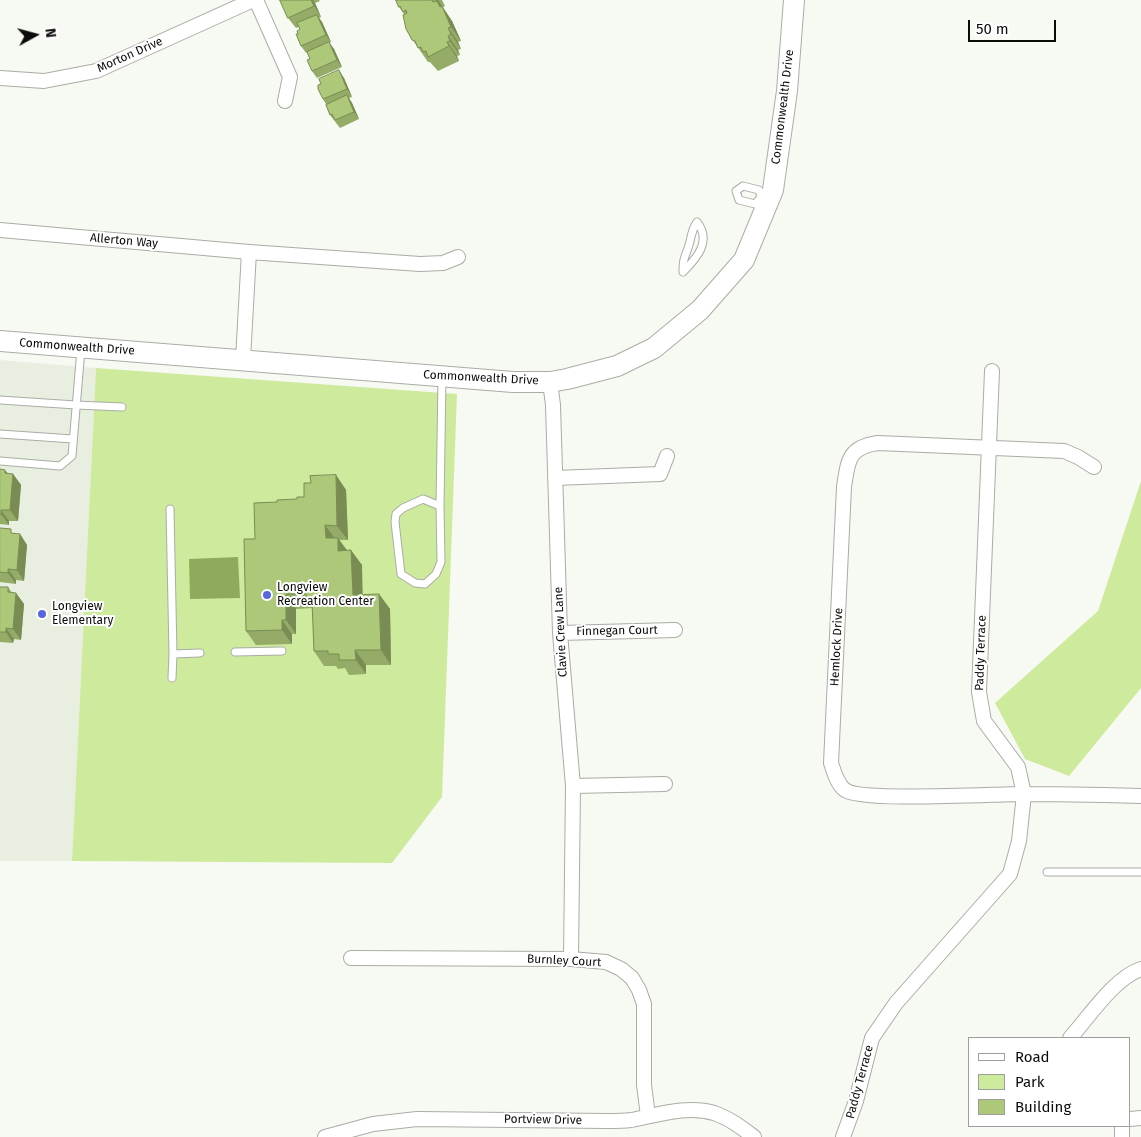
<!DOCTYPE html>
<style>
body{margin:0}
#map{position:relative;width:1141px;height:1137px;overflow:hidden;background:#f7faf2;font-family:"Fira Sans",sans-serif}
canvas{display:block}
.legend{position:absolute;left:968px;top:1037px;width:162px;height:90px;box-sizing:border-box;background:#fff;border:1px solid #9d9e9d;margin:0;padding:6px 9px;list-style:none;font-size:15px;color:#0b0c0a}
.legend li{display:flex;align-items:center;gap:10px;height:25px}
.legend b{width:25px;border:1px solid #9d9e9d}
.north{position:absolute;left:10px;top:10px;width:50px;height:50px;-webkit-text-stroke:4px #fff;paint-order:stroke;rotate:83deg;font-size:14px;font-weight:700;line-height:20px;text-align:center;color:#0b0c0a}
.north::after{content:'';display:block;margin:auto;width:18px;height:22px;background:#0b0c0a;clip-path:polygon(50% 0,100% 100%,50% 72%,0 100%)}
.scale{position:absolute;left:968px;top:20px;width:88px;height:22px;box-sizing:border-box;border:2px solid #0b0c0a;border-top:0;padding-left:6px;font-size:15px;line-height:18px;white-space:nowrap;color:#0b0c0a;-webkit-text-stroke:4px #fff;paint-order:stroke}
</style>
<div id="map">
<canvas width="1141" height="1137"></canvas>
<ul class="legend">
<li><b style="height:6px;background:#fff"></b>Road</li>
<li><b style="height:14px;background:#ceea9d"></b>Park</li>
<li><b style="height:14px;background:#acc878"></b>Building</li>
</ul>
<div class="north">N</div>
<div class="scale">50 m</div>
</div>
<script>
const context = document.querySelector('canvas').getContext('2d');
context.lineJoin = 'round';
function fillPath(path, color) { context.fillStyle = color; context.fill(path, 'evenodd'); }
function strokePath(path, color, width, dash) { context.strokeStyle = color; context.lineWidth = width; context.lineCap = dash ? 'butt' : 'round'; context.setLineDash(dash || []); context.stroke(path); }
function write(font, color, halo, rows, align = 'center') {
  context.font = font + ' "Fira Sans",sans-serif'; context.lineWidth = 4; context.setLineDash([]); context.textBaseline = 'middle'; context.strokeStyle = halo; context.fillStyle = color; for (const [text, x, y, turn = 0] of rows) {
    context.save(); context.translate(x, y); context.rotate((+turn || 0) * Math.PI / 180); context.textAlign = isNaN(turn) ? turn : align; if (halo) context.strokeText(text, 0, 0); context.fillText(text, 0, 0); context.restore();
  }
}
const built = new Path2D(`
 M0,360l96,8 -24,493h-72z`);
const green = new Path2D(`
 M96,368l361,26 -15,403 -50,66 -320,-2z
 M1141,481v207l-72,88 -44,-17 -30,-56 103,-92z`);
const water = new Path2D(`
 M238,557l2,41 -50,1 -1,-40z`);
const lane = new Path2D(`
 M743,186l16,4 2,7 -6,7 -16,-4 -3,-9z
 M697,222c15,19 0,36 -14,50 0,-15 2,-14 6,-27 3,-10 2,-14 8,-23z
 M0,400l76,5 46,2
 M0,434l73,5
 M0,461l60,5 12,-10 9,-107
 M423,499l17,7 1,56 -5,12 -11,10 -10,-1 -14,-9 -6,-52 1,-8 7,-6z
 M440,506l2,-129
 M170,509l3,145 27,-1
 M235,652l47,-1
 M172,678l1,-24
 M1047,872h94`);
const street = new Path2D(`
 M256,0l34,77 -5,24
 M0,78l44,3 52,-10 157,-71
 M0,230l249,22 171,12 23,-1 15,-6
 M243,359l6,-107
 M550,382l3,23 7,228 13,153 -2,173
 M1094,467l-16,-10 -14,-6 -186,-8c-30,4 -30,18 -34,44l-13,276c3,9 6,21 14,27 15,12 150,4 178,4 39,0 79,1 118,2
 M555,478l105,-4 7,-18
 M560,633l115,-3
 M573,786l92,-2
 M351,958l220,1 35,3 15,7 11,9 7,12 5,14v81l4,31
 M1070,1038c19,-21 44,-60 71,-69
 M1130,1119l11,-1
 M1122,1126v11
 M325,1137l48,-13 44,-5 190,2c8,0 16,0 24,-1 27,-5 56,-15 83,-7 15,5 28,15 40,24
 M843,1137l13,-36 16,-63 24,-35 114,-129 9,-33 5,-47 -6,-27 -34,-46 -5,-29 13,-321`);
const secondary = new Path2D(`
 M0,341l513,41h37l17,-3 50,-13 37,-18 46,-38 44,-50 29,-70 14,-99 7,-91`);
const wall = new Path2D(`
 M280,0h39l1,1 -5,2 6,14 -2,1 3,4 9,20 -2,1 5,6 8,18 -25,11 -5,-7 -2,-12 -3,-7 -1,1 -5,-7 -3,-12 2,-5 -1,-2 -3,1 -8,-10z
 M396,0h46l3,6 -2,1 1,2 8,12 9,20 -3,1 3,7 -3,1 2,5 -3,1 2,5 -21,10 -8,-9h-2l-18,-26 -6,-22 -5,-7z
 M344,78l8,19 -3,1 3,5 7,16 -19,9 -10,-13 -4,-11 -3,-5z
 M0,469l8,5h5l8,11 -3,36h-9v4l-9,-1z
 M336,475l10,15 2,50h-9l8,10 15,15v30l17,-1 11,15 1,56h-25v9l-17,1 -4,-7 -7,1 -2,-3h-12l-10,-15 -1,-43 -17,1v25h-4v10l-36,1 -10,-14 9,-92 22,-37 20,-3 7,-2 7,-14z
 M0,528l15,6h5l7,11 -3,36 -8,-1v4l-16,-2z
 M0,587h8l4,6h4l8,11 -3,36 -7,-1 -1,4 -13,-1z`);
const shadedWall = new Path2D(`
 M311,0h2l2,3 6,14 -7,-11z
 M436,0h2l14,21 9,20 -10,-14z
 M317,15l5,7 9,20 -5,-7z
 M448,28l10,14 3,7 -10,-15z
 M448,36l10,14 2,5 -10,-14z
 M329,42l5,7 8,18 -5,-7z
 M447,42l10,14 2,5 -10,-15z
 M339,70l5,8 8,19 -5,-8z
 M347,95l5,8 7,16 -5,-7z
 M5,470l8,10v-6l8,11 -3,36 -8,-11 -5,-37z
 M336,475l10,15 2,50 -11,-14z
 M1,510l8,11v4l-8,-11z
 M325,525l11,15 -10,-2z
 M20,534l7,11 -3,36 -7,-11z
 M338,538l10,14 -10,-1z
 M351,550l11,15 1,44 -10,-14z
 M8,569l8,11v4l-8,-11z
 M16,593l8,11 -3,36 -8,-11z
 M286,594l10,15v25l-10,-14z
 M379,594l11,15 1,56 -10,-15z
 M282,620l10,14v10l-10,-14z
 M6,628l8,11 -1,4 -7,-11z
 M355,650l11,15v9l-10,-14z`);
const building = new Path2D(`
 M280,0h31l3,6 -26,12z
 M396,0h36l1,2 4,-1 3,6 2,-1 9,21 -3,1 3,6 -3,2 2,5 -3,1 2,4 -21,11 -2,-6 -3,1 -2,-5 -3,1 -3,-7 -3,-1 -2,-4 -4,-7 -3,-14 4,-2 -1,-3 -3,2 -3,-6 -1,1z
 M317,15l9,20 -25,11 -5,-12h2l-1,-3 3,-2 -3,-6z
 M329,42l8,18 -25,11 -5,-11 3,-1 -3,-7z
 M339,70l8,19 -24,10 -5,-10v-4l3,-1 -2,-5z
 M347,95l7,17 -19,8 -3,-6 -2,1 -4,-10z
 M0,469l5,1v3l8,1 -3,36h-9v4h-1z
 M336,475l1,51 -12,-1 1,13h12v13l13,-1 2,45 26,-1 2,56h-26l1,10h-17v-6h-11v-3h-14l-2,-49 -6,-6v-2h-20v26h-4v10l-36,1 -2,-92h11l-1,-36 23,-1v-2l20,-1v-2h7v-14h7l-1,-7z
 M0,528l11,1v4l9,1 -3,36 -9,-1v4l-8,-1z
 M0,587h8v5l8,1 -3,36 -7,-1v4h-6z`);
const markers = [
 [267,595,5,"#5965dc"],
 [42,614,5,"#5965dc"]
];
const streetNames = [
 ["Morton Drive",130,55,-24],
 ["Commonwealth Drive",783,107,-83],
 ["Allerton Way",124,241,5],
 ["Commonwealth Drive",77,347,4],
 ["Commonwealth Drive",481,378,3],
 ["Finnegan Court",617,631,-1],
 ["Clavie Crew Lane",561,632,-93],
 ["Hemlock Drive",837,647,-87],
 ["Paddy Terrace",981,653,-88],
 ["Burnley Court",564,961,3],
 ["Paddy Terrace",860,1082,-75],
 ["Portview Drive",543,1120,1]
];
const poiNames = [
 ["Longview",277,588],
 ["Recreation Center",277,602],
 ["Longview",52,607],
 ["Elementary",52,621]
];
fillPath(built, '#e8eee0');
fillPath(green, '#ceea9d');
fillPath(water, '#8faa5b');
strokePath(lane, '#a9ada5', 9);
strokePath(street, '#a9ada5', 16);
strokePath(secondary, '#a9ada5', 22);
strokePath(lane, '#fff', 7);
strokePath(street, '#fff', 14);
strokePath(secondary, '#fff', 20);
fillPath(wall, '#94ac67');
fillPath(shadedWall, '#788c54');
fillPath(building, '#acc878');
strokePath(building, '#788c54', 1);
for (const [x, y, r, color] of markers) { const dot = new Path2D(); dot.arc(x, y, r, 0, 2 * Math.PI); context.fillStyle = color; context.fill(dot); strokePath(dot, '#fff', 2); }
write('12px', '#0b0c0a', '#fff', streetNames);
write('12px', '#0b0c0a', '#fff', poiNames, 'left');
</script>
